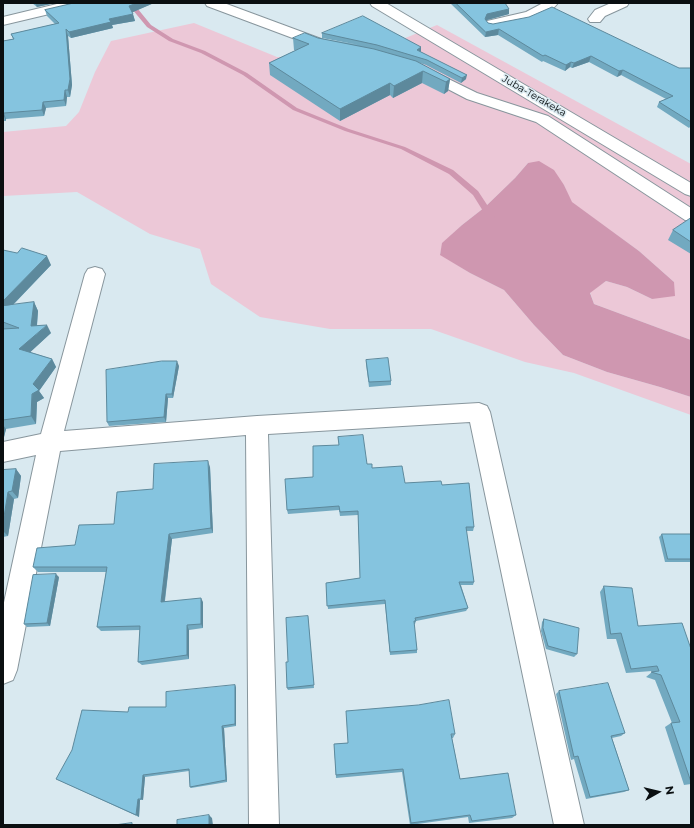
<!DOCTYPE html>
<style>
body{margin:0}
#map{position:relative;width:694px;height:828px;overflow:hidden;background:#d9e9f0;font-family:Montserrat,sans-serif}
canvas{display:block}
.frame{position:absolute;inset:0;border:4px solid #0a0f11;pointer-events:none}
.north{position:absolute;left:638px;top:772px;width:40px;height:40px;-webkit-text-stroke:3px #d9e9f0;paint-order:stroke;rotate:82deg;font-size:11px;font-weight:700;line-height:16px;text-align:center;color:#0a0f11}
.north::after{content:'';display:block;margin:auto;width:14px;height:18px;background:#0a0f11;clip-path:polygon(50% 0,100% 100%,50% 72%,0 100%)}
</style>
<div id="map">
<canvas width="694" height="828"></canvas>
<div class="frame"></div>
<div class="north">N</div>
</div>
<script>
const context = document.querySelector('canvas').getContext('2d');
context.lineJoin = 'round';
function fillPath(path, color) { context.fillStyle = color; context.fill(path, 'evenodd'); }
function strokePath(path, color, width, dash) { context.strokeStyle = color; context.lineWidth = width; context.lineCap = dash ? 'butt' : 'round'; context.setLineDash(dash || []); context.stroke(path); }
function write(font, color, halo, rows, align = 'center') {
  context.font = font + ' Montserrat,sans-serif'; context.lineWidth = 3; context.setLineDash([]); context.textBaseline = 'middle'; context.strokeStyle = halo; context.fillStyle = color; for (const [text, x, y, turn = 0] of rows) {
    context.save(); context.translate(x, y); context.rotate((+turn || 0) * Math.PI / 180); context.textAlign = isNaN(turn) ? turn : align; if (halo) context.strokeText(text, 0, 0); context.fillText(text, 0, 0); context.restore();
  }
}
const green = new Path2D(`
 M194,23l83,34 36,-1 22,11 102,-42 254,139v176l-97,-36 -4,-12 16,-11 21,6 25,12 22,-17 -35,-31 -68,-49 -7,-17 -36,-22 -13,15 -30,29 -23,18 -19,18 -3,11 30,19 34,17 30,35 29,30 44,17 53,15 31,10v18l-117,-42 -49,-11 -94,-33h-101l-70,-12 -49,-33 -11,-35 -50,-15 -73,-42 -74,4v-64l63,-6 13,-14 16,-40 16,-31z`);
const water = new Path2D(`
 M539,161l15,9 10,15 8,17 67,49 35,31 1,14 -23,3 -25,-12 -21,-6 -16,12 4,11 97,36v57l-31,-10 -53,-15 -44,-17 -29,-30 -30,-35 -34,-17 -30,-18 2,-12 20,-18 23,-18 30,-29 13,-15z`);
const stream = new Path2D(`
 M127,3h6l18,22 22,14 32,12 42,22 50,35 52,21 56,18 48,23 25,21 17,26 -1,2h-6l-15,-24 -24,-21 -48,-25 -56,-18 -52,-21 -50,-35 -42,-22 -32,-12 -22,-14z`);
const minor = new Path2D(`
 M205,3h19l108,40 2,3 -2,3 -5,1 -5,-1 -115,-43z
 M543,3h15c-14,19 -45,21 -66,25l-5,-1 -2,-3 2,-3 39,-9z
 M611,3h18l-2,3 -22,10 -5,6h-10l-2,-3 7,-9z
 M422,66l55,27 71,23 143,92v14l-6,-2 -149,-98 -69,-23 -50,-26 -2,-3 2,-3z
 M95,267l7,2 3,5 -41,157 193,-15 222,-13 8,3 3,6 94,413h-30l-84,-403 -202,12 11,391h-30l-3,-390 -186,16 -43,219 -4,10 -10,4v-77l33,-152 -33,7v-20l38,-8 44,-160 3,-5z`);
const major = new Path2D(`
 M61,3h24l-2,3 -80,19v-8z
 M370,3h16l305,180v13l-6,-2 -313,-188z`);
const wall = new Path2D(`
 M32,3h23l-18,4z
 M74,3h80l-22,9 3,9 -23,4 1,3 -42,10 -3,-2 4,49 -2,12h-3l-1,9 -20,2 -2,8 -38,3v2h-3v-80l10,-2 -2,-5 44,-10 -8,-8 -2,-6z
 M450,3h55l4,11 -22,6 -1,1 2,2 191,45h12v58l-2,2 -32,-21 2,-5 7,-3 -45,-24 -4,2 -28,-15 -17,6 -2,-1 -5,4 -22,-10 -1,1 -44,-27 -13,2z
 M322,33l99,14v5l45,27 -5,4 -35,-18 -9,-3 33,17 -2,12 -4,3 -22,-11 -29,15 -3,-3 -50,26 -70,-46 -1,-12 27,-13h-2l-1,-12h25l41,7 -37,-7z
 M691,218v36l-23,-14 5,-10z
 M3,250l48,15 -38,40 21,-3 4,9 -1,15 14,7 -21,19 22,7 4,8 -17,24 5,7 -7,4 -1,22 -30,5 -3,12v-112h1h-1z
 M366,360l25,21v4l-22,2 -3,-23z
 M179,366l-6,32h-5l-2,24 -57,4 -2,-4z
 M338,437l29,27 5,4 33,15 37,2 32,42 -1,4h-7l8,51 -1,3h-12l7,23 -2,3 -50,10 -1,3h-1l3,26v3l-27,2 -5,-51 -57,5 -2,-26 34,-5 -2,-63 -18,1 -1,-6 -51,4 -1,-4 52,-65z
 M210,467l3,66 -41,6 -7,62 38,1v26l-14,2v29l-47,6 -4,-3 2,-32 -39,1 -4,-4 9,-55h-68l-5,-5 81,-43 39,-35z
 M16,469l5,7 -3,22 -4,1 -6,37 -5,1v-67z
 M662,534h29v28h-26l-6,-25z
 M59,577l-9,49 -23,1 -3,-3z
 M604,586l34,40 53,23v135l-7,1 -19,-58 6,-4h1l-17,-43 -9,-3 6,-5v-1l-26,2 -10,-34h-9l-7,-47z
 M308,616l6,72 -26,2 -1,-2 1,-26z
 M544,619l33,35 -3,3 -28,-8 -5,-18 1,-9z
 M235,685l1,3v38l-12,2 3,54 -36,6 -1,-1 -1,-16 -44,6 -2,23h-3l-1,17 -83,-38 72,-67 38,-5z
 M559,691l66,42 -4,3 -9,2 17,52 -5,2 -38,7 -12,-40 -3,1 -15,-66z
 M455,734l-2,4h-1l8,41 56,36 -4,3 -43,5 -1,-6 -58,8 -8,-53 -66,6 -2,-34z`);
const shadedWall = new Path2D(`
 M35,3h20l-18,4z
 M137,3h17l-23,10 -2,-7z
 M509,9v5l-22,6 -3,5 1,-6 2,-5z
 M133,14l2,7 -23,4 1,3 -42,10 -2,-6 40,-13z
 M66,29l2,7 4,49 -2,12 -2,-7z
 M499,29l-1,6 -13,2 1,-5z
 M421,47v5l-4,-2z
 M591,56l-2,6 -17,6 2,-5z
 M571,62l-1,5 -5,4 1,-6z
 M623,70l-2,5 -4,2 2,-6z
 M423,71l-1,12 -29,15 1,-12z
 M467,75l-1,4 -5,4 1,-5z
 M450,79l-2,12 -4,3 2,-12z
 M390,83v12l-50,26v-12z
 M65,90l2,7 -1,9 -2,-6z
 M43,102l3,6 -2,8 -2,-6z
 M4,113l2,6v2l-3,-7z
 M47,256l4,9 -48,50v-14z
 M34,302l4,9 -2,24 11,-10 4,8 -27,25 -5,-9 12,-23z
 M52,359l4,8 -17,24 5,7 -7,4 -1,22 -5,-8 2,-32z
 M177,361l2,5 -6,32 -1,-4z
 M166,394l2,4 -2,24 -2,-5z
 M3,425l3,4 -3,12z
 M208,461l2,6 3,66 -2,-5z
 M16,469l5,7 -3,22 -6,-7z
 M8,492l6,7 -6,37 -5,-5v-8z
 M169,534l3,5 -8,67 -3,-4z
 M56,574l3,3 -9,49 -3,-3z
 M201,598l2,4v26l-2,-4z
 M187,625l2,5v29l-2,-4z
 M235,685l1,3v38l-1,-2z
 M222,726l2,2 3,54 -1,-2z
 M143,775l2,2 -2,23 -2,-1z
 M138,799l2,1 -1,17 -3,-2z
 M209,815l3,3 1,7h-4z`);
const building = new Path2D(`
 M74,3h63l-8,3 4,8 -24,5 2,3 -42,10 -3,-3 4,50 -2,11h-3l-1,10 -21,2 -1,8 -38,3 -1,2v-74l11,-2 -3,-5 48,-11 -14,-13z
 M456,3h49l4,6 -22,5 -2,5 3,4 5,1 36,-7 23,-10 127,61h12v54l-32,-20 14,-6 -50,-26 -4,1 -28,-15 -17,7 -3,-1 -5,3 -21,-10 -2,1 -44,-27 -13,3z
 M363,16l58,31 -4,3 50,25 -5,3 -35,-18 -50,-15 -55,-12z
 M305,33l13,5 56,11 42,12 34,18 -4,3 -23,-11 -29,15 -4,-3 -50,26 -71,-46 40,-19 -16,-6z
 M691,218v24l-18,-12z
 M22,248l25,8 -44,45v-51l14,3z
 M34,302l-3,24 16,-1 -28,24 33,10 -19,25 6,6 -7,4 -1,22 -28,4v-91l16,-1 -16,-6v-16z
 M388,358l3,23 -22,1 -3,-22z
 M162,361h15l-5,33h-6l-2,23 -57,5 -1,-52z
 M363,435l4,29h5v4l30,-2 3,17 36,-2 1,4 27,-2 5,44h-8l8,55h-15l9,26 -53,10 1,3h-2l3,29 -27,2 -5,-52 -58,6 -1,-23 34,-5 -2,-67 -18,1 -1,-6 -52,4 -2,-31 28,-2v-31l26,-1 -1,-8z
 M208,461l3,67 -42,6 -8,68 40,-4v26l-14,1v30l-49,7 2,-36 -43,1 10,-60h-74l4,-19 38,-3 4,-20 35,-1 3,-32 36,-3 1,-25z
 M16,469l-4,22 -4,1 -5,31v-53z
 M662,534h29v25h-23z
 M56,574l-9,49 -23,1 9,-49z
 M604,586l28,2 6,38 44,-3 9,26v133l-20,-59 9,-1 -19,-47 -10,-3 8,-1 -2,-5 -26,3 -10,-36 -10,1z
 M308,616l6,69 -27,3 -1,-26h2l-2,-44z
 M544,619l35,9 -2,26 -29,-8 -5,-18z
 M608,683l17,50 -14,3 18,54 -39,7 -12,-41 -4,1 -15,-66z
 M235,685v39l-13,2 4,54 -36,7 -1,-18 -46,6 -2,24h-3l-2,16 -80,-36 16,-29 10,-40 46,2 1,-5h37v-15z
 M449,700l6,34h-4l9,45 48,-6 8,42 -44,6 -2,-6 -59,8 -8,-54 -67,6 -2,-31 14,-1 -2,-32 72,-6z
 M209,815v10h-32v-5z
 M132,823v2h-17z`);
const farStreetnames = [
 ["Juba-Terakeka",534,96,30]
];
fillPath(green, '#ecc8d7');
fillPath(water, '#cf97b0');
fillPath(stream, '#cf97b0');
strokePath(minor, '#88969d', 2);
strokePath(major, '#88969d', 2);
fillPath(minor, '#fff');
fillPath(major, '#fff');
fillPath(wall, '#72a9c0');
fillPath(shadedWall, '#5d899c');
fillPath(building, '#85c4df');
strokePath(building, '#5d899c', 1);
write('10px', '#0a0f11', '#d9e9f0', farStreetnames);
</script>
